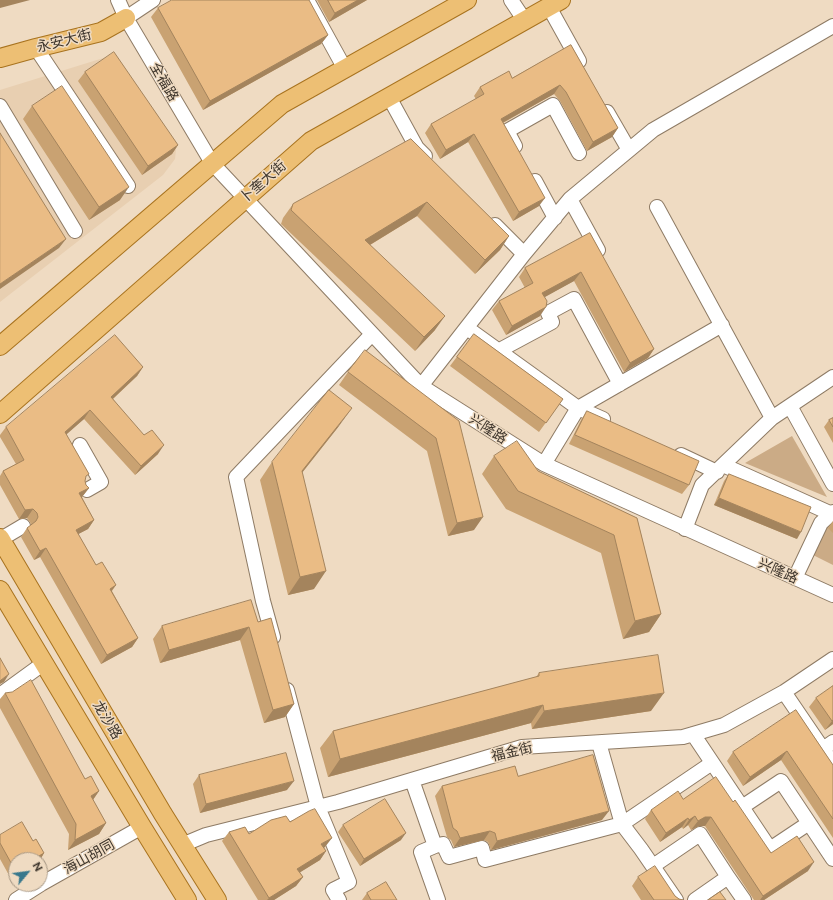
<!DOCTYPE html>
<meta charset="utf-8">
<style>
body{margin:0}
#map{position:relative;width:833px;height:900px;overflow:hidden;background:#efdbc2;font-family:"Public Sans",sans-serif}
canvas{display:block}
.north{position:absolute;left:8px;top:852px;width:40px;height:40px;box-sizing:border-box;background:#efdbc2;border:1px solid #a89986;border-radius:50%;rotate:61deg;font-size:11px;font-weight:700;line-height:16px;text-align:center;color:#3d352c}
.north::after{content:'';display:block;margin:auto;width:14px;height:18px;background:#38788c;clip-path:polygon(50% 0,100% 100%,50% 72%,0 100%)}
</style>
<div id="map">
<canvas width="833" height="900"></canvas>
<div class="north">N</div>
</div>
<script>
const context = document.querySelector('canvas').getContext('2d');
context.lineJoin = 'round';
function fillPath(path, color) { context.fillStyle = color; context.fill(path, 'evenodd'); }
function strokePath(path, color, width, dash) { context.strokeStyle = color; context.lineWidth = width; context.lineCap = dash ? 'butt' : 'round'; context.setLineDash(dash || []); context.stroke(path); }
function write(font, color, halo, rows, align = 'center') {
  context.font = font + ' "Public Sans","Noto Sans SC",sans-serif'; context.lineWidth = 3; context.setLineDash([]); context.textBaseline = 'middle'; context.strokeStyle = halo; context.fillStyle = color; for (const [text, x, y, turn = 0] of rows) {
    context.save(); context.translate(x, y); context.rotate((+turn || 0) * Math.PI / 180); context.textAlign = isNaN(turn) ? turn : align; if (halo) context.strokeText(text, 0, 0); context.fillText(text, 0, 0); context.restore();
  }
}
const built = new Path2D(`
 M113,55l16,21 47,74 -1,9 -12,16 -163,127v-212z`);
const green = new Path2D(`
 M792,436l35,61 -82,-34z
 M833,520v45l-22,-11 16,-28z`);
const minor = new Path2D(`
 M118,0l8,18 86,145 209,223 123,78 289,131
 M307,0l38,69
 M511,0l14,21
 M549,7l30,54
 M126,18l27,-18
 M36,48l92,138
 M389,97l28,51 8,8
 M0,106l75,125
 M607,112l22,38
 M515,146l-8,-15 46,-26 26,48
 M535,181l20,37
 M570,199l28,51
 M657,207l115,211 61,-41
 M495,225l29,29
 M467,328l111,80 25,11
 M498,351l54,-29 -4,-9 26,-14 46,85
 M421,386l103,-132 46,-55 83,-69 180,-104
 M790,406l43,78
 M80,445l21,37 -14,8
 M681,455l36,17
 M544,464l34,-56 144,-83
 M723,465l109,49
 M685,529l17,-44 70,-67
 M1,539l22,-13
 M795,578l26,-55 12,-11
 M273,637l-10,-36 -27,-124 136,-143
 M287,690l31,117 31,75 -16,8 6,10
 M784,692l49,72
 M0,695l44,-32
 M693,734l77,115 39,-26 -28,-42 -39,26
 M823,749l10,-7
 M412,780l23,66 8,-2 6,13 33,-9 3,12 137,-36 -23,-81
 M809,823l24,36
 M182,845l24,-10 132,-33 184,-55 161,-10 41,-12 60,-33 49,-33
 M435,846l-14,6 17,48
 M653,866l47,-32 28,43
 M16,900l25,-16 101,-57
 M676,900l-35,-51 -19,-25 90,-61
 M695,900l33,-23 16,23`);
const major = new Path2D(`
 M0,58l36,-10 65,-16 25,-14
 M0,346l282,-242 185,-104
 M0,414l311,-273 250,-141
 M0,538l163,276 54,86
 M0,590l142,237 45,73`);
const wall = new Path2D(`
 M317,0h50l-38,22z
 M158,8l170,27 -7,9 -118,66 -52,-93z
 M571,45l47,83 -6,9 -25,14 -27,-50 -6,-7 -51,29 36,83 -26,15 -45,-79 -28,17 -15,-26 6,-9 45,-25 -2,-3 6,-9 32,-9z
 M85,72l93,73 -6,9 -30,21 -64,-94z
 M32,106l88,94 -31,20 -66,-101z
 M411,139l98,97 -9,14 -25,24 -58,-58 -47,29 65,85 -20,21 -134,-127 2,-6 10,-14z
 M590,233l64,116 -6,9 -24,14 -50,-91 -30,16 -4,19 -34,19 -14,-25 7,-9 26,-13 -6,-11 6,-9z
 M474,334l89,65 -24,33 -89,-66z
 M143,367l-6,9 -24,23 45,55 -23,21 -51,-56 -18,15 19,45v2l1,4 3,3 -7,9 12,23 -6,9 -10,5 18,31 20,20 -4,6 26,47 -6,9 -31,17 -61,-107 -6,3 -13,-23 6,-9 4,-3 -1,-3 -3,-4 -8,1 -19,-34v-9l3,-5 13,-7 -16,-27v-2l6,-8z
 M348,372l111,49 15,109 -26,6 -21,-85 -88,-66z
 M587,411l102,74 -7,9 -113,-50 12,-24z
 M833,418v25l-9,-16 5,-7z
 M339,426l-37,47 12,116 -26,6 -28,-115 12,-18z
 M494,456l44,15 99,47 24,96 -12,18 -26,7 -22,-86 -95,-44 -24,-35z
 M729,474l68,65 -83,-34 10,-24z
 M833,521v12l-5,-5z
 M258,622l36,82 -9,13 -21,6 -24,-83 -80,23 -7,-24 9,-13z
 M539,673l112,38 -119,18 -1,-6 -203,54 -8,-29 13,-17 203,-54z
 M833,686v38l-8,6 -16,-23 7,-9z
 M5,693l80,86 14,12 -6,9 13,23 -7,11 -31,16 1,-16 -69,-126v-9z
 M796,710l37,55v73l-52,-78 -38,26 -16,-25 6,-9z
 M199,775l88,15 -87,23 -7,-29z
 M518,776l84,44 -111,30 -3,-8 -4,-2 -30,7 -3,-7 -4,-3 -12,-41 7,-10z
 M683,799l50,3 38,51 37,18 -44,29h-10l-49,-74h-6l-8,4 -3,-5 -5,4 -1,-2 -22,15 -15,-23 6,-9z
 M290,822l35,25 -1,1 2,3 -6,9 -20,12 3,5 -7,9 -22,14h-16l-36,-59 7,-9 20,2z
 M343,825l58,15 -41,26 -22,-34z
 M0,835l44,18 -4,7 -30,17 -10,-18z
 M638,877l37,19 4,3 4,1h-42l-9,-14z
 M367,893l30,7h-35z`);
const shadedWall = new Path2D(`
 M0,0h30l-30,8z
 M358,0h9l-38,22 6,-9z
 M328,35l-7,9 -118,66 7,-9z
 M560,85l-6,9 -59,33 6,-8z
 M618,128l-6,9 -25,14 6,-9z
 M474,134l-6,8 -28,17 6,-9z
 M178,145l-6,9 -30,21 6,-9z
 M129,187l-9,13 -31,20 10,-13z
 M545,198l-6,8 -26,15 6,-9z
 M427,202l-10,14 -62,38 10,-14z
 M509,236l-9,14 -25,24 10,-14z
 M66,239l-7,9 -59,41v-5z
 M581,272l-7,9 -38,21 6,-9z
 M546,307l-6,9 -34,19 6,-9z
 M445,316l-10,14 -20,21 9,-14z
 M654,349l-6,9 -24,14 6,-9z
 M143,367l-6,9 -32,30 6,-9z
 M352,408l-13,18 -50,63 13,-18z
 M90,410l-6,9 -25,22 6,-9z
 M164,445l-6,9 -23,21 6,-9z
 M89,488l-7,9 -9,5 6,-9z
 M719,498l82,34 -4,7 -83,-34z
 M33,509l-6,9 -8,1 6,-9z
 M483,517l-9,13 -26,6 9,-13z
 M94,520l-6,9 -19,10 7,-9z
 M46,548l-6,9 -6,3 6,-9z
 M326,571l-12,18 -26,6 12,-18z
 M116,585l-7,9 1,-5z
 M661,614l-12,18 -26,7 12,-18z
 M249,627l-9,13 -80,23 9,-13z
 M138,638l-6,9 -31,17 6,-9z
 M9,674l-5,8 -4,2v-3l1,-1z
 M664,693l-13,18 -119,18 12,-18z
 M294,704l-9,13 -21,6 9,-13z
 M543,705l-12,18 -203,54 12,-18z
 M833,720v4l-8,6 7,-9z
 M787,751l-6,9 -38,26 7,-9z
 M294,781l-7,9 -87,23 6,-9z
 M99,791l-7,10 -1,-5z
 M609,811l-7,9 -111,30 6,-9z
 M695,816l-7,9 -5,4 6,-9z
 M705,817h6l-6,9h-6l-8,4 7,-9z
 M688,818l-6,9 -22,15 6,-9z
 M106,823l-7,11 -31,16 7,-10z
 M490,831l-6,9 -30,7 6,-9z
 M406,833l-5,7 -41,26 4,-7z
 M332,838l-7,9 -10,6 6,-9z
 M326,851l-6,9 -29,18 6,-9z
 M44,853l-4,7h-8z
 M814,862l-6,9 -44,29h-4l3,-4z
 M16,869v4l-6,4 5,-7z
 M303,877l-7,9 -22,14h-7l2,-2z`);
const building = new Path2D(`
 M172,0h137l19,35 -118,66 -52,-93z
 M328,0h30l-23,13z
 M571,45l47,83 -25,14 -27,-50 -6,-7 -59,34 44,79 -26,14 -45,-78 -28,16 -15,-26 53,-30 -4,-7 29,-16 3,7z
 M114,52l64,93 -30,21 -63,-94z
 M62,86l67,101 -30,20 -67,-101z
 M0,133l66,106 -66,45z
 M411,139l98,97 -24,24 -58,-58 -62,38 80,76 -21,21 -133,-127 2,-6z
 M590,233l64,116 -24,14 -49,-91 -39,21 5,8 -1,6 -34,19 -13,-25 34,-18 -8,-15z
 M474,334l89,65 -17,24 -89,-66z
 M115,335l28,32 -32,30 33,38 8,-5 12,15 -23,21 -51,-56 -25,22 24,42 -3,2 -1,5 1,4 3,3 -10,5 15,27 -18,10 20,35 6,-3 14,23 -6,4 28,49 -31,17 -61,-107 -6,3 -13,-23 9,-7 2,-4 -1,-4 -4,-4 -8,1 -22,-39 21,-11 -18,-33z
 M365,350l94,71 24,96 -26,6 -21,-85 -88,-66z
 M329,390l23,18 -50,63 24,100 -26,6 -28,-115z
 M587,411l112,50 -10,24 -114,-50z
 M833,418v9l-4,-7z
 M517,441l21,30 99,47 24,96 -26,7 -21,-86 -96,-44 -24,-35z
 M729,474l82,33 -10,25 -82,-34z
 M251,600l7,22 13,-4 23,86 -21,6 -24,-83 -80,23 -7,-24z
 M658,655l6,38 -120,18 -1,-6 -203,54 -7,-28 206,-55v-3z
 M0,658l9,16 -8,6 -1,1z
 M31,680l54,99 6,-3 8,15 -8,5 15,27 -31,17 1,-16 -71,-131 7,-1z
 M833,686v34l-1,1 -16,-23z
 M796,710l37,55v54l-46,-68 -37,26 -17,-25z
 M286,753l8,28 -88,23 -7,-29z
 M593,755l16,56 -112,30 -2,-8 -5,-2 -30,7 -3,-7 -4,-3 -11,-42 73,-20 3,10z
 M716,777l17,25 2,-2 36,53 26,-17 17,26 -51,34 -52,-79h-6l-7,4 -3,-5 -6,4 -1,-2 -22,15 -15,-23 27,-19 5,8z
 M385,799l21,34 -42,26 -21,-34z
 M315,809l17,29 -11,6 5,7 -29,18 6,8 -34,21 -40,-66 16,-5 4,7 22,-14 15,-4 4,6 19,-11z
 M22,822l11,19 3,-2 8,14 -12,7h-16v9l-1,1 -15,-27v-8z
 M655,866l20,30 4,3 4,1h-29l-16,-23z
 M386,882l11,18h-26l-4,-7z
 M720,892l6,8h-18z`);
const streetNames = [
 ["永安大街",64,41,-14],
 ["全福路",164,82,60],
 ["卜奎大街",263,182,-41],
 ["兴隆路",488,429,33],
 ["兴隆路",778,571,24],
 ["龙沙路",107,720,59],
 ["福金街",512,752,-13],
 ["海山胡同",89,857,-29]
];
fillPath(built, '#e8cfb1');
fillPath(green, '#cbab86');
strokePath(minor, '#8e7b65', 16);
strokePath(major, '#a8731f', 20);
strokePath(minor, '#fff', 14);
strokePath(major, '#edbf74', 18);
fillPath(wall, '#c9a272');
fillPath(shadedWall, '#a4845d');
fillPath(building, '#eabc85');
strokePath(building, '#a4845d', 1);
write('14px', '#3d352c', '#efdbc2', streetNames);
</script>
